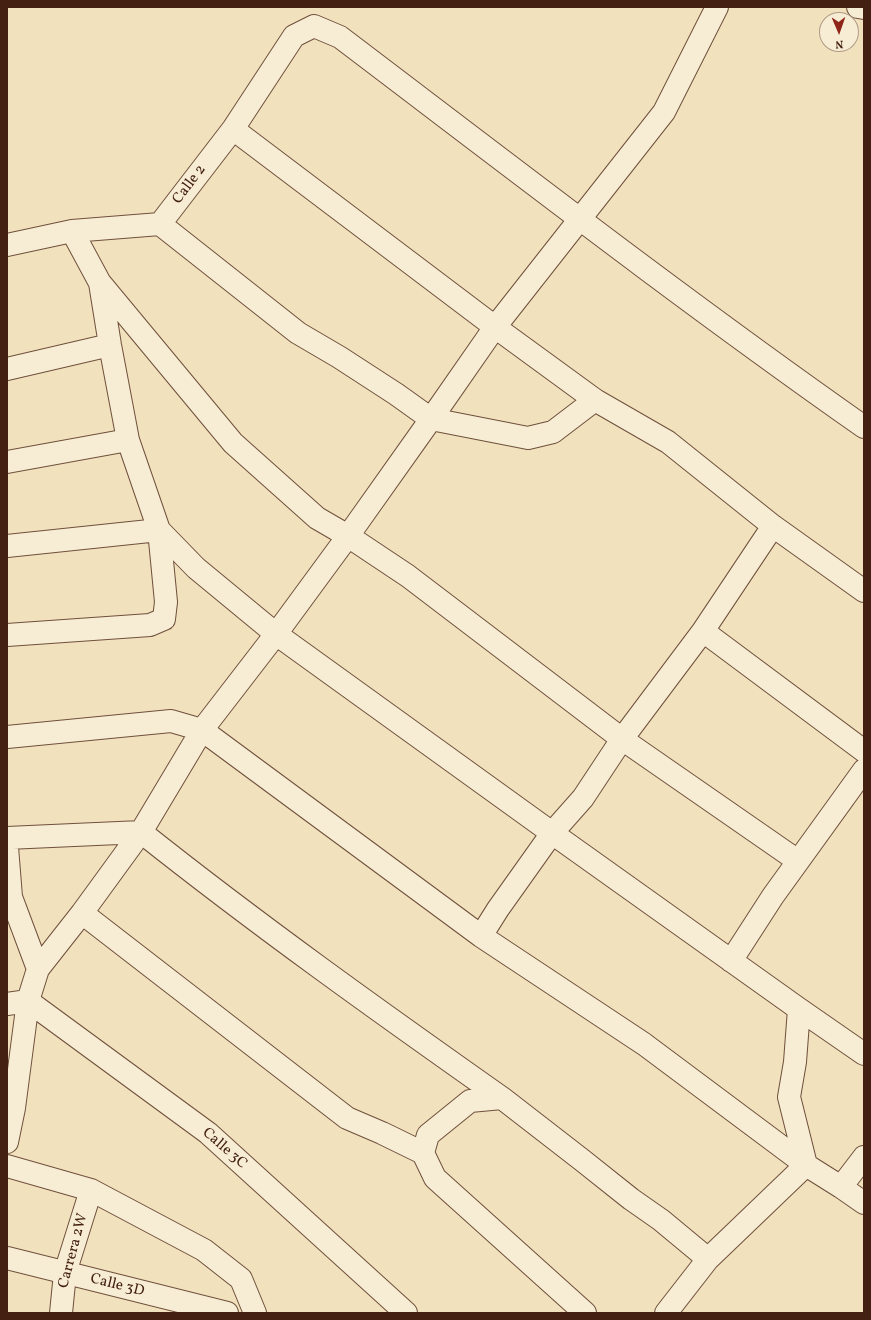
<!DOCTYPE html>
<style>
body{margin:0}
#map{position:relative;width:871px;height:1320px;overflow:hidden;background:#f2e1bd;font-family:Vollkorn,serif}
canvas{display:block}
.frame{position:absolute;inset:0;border:8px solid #432011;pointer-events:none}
.north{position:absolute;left:819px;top:12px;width:40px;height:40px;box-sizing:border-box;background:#f7ecd4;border:1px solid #af9a86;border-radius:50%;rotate:178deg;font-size:11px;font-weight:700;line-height:16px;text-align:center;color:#432011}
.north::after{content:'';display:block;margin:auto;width:14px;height:18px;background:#8f2418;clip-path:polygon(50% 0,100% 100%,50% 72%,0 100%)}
</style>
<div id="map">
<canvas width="871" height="1320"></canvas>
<div class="frame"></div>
<div class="north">N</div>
</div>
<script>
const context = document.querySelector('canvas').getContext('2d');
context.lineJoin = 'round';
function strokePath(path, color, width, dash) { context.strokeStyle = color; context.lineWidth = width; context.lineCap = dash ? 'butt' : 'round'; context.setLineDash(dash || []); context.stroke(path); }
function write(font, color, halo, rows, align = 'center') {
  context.font = font + ' Vollkorn,serif'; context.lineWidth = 3; context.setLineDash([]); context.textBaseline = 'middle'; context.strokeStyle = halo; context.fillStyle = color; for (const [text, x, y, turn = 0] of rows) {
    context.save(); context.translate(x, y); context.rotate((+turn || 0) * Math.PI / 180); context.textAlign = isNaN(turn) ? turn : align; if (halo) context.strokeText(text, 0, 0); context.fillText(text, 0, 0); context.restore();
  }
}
const minor = new Path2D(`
 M858,7l6,1
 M233,129l262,198 100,73 73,42 105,84 91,65
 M160,224l138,109 41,24 57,37 35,25 97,19 25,-6 42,-32
 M72,231l28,52 10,62 18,95 31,90 37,38 80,66 276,199 247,176 65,45
 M7,245l65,-14 88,-7 73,-95 61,-93 20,-10 26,11c174,132 346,265 524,390
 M101,284l132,159 84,75 31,18 60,40 214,163 176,122
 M7,369l103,-24
 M7,462l121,-22
 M7,546l152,-16 7,72 -2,17 -14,6 -143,10
 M703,631l161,120
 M7,737l164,-16 31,9 279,206 163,108 162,121 35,22 23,16
 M7,838l134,-6c117,93 239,180 361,266
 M7,847l4,50
 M7,898l4,-1 27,72
 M82,913l265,205 35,15 41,20
 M481,936l17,-27 54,-76 31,-35 39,-59 81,-108 70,-105
 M731,961l42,-65 91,-126
 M28,1001l180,132 198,180
 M7,1004l21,-3
 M7,1142l7,-34 14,-107 10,-32 44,-56 59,-81 61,-102 74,-96 72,-98 83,-117 64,-92 169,-215 53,-105
 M7,1166l84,24 113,60 37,29 14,34
 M841,1187l23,-30
 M7,1258l220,55
 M61,1313l4,-40 26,-83
 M585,1313l-150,-135 -12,-25 5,-18 42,-34 32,-3 80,62 49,39 30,21 47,39
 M666,1313l42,-54 98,-94 -17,-68 6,-35 4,-53`);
const streetNames = [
 ["Calle 2",190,185,-53],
 ["Calle 3C",224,1149,41],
 ["Carrera 2W",74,1251,-75],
 ["Calle 3D",117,1286,14]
];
strokePath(minor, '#6f503c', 24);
strokePath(minor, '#f7ecd4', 22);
write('15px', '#432011', '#f7ecd4', streetNames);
</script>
